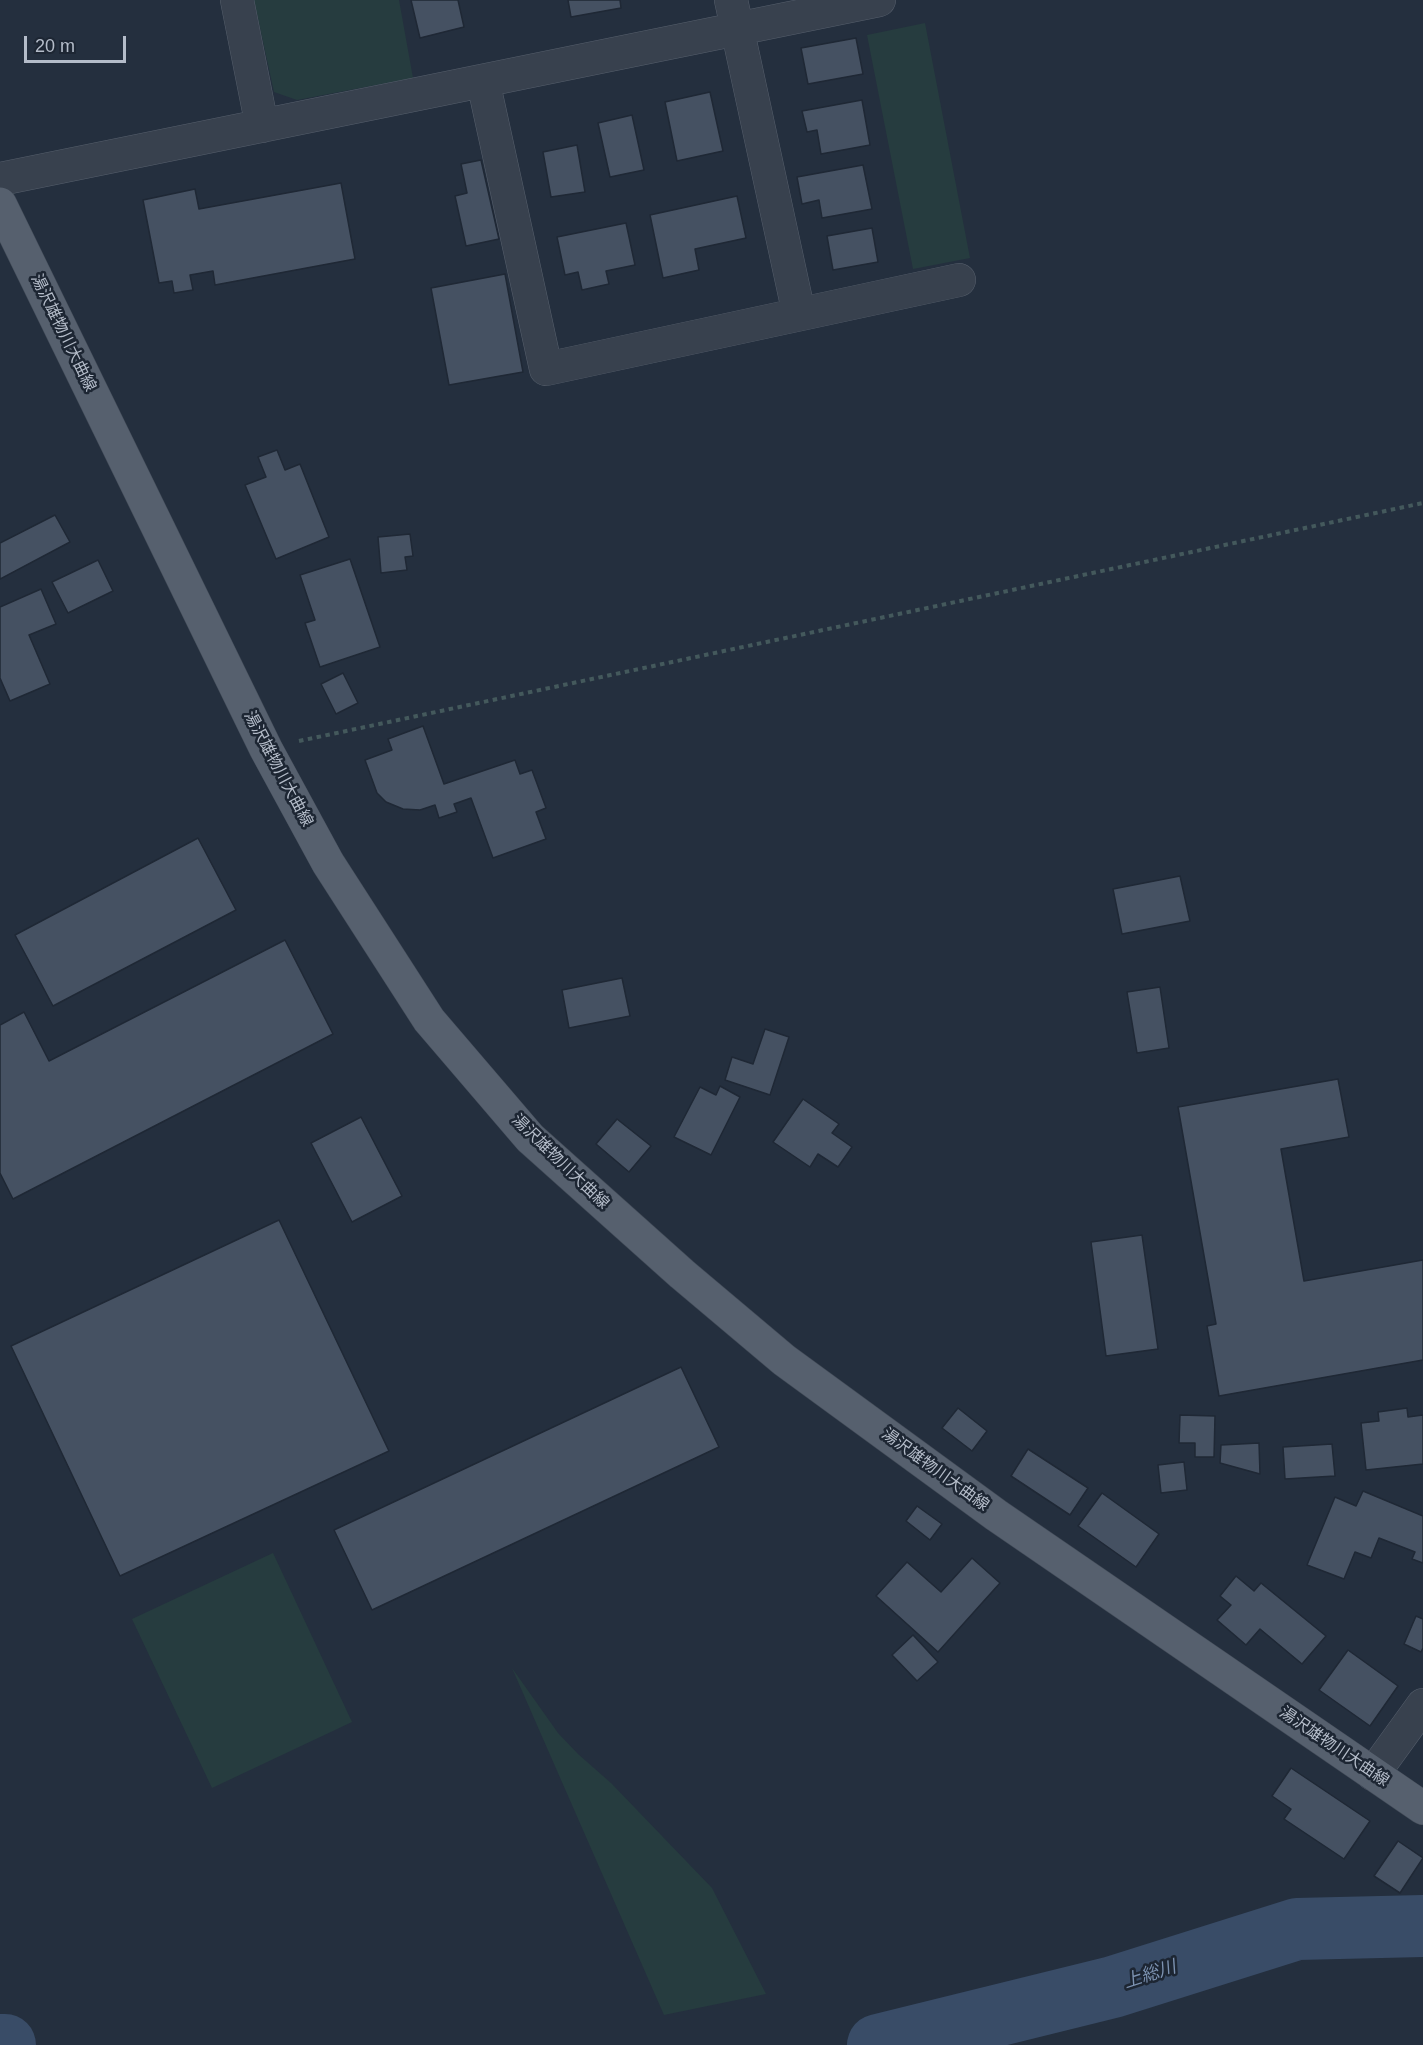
<!DOCTYPE html>
<meta charset="utf-8">
<style>
body{margin:0}
#map{position:relative;width:1423px;height:2045px;overflow:hidden;background:#242f3e;font-family:Helvetica,sans-serif}
canvas{display:block}
.scale{position:absolute;left:24px;top:36px;width:102px;height:27px;box-sizing:border-box;border:3px solid #b4bcc9;border-top:0;padding-left:8px;font-size:18px;line-height:21px;white-space:nowrap;color:#b4bcc9;-webkit-text-stroke:4px #1d2633;paint-order:stroke}
</style>
<div id="map">
<canvas width="1423" height="2045"></canvas>
<div class="scale">20 m</div>
</div>
<script>
const context = document.querySelector('canvas').getContext('2d');
context.lineJoin = 'round';
function fillPath(path, color) { context.fillStyle = color; context.fill(path, 'evenodd'); }
function strokePath(path, color, width, dash) { context.strokeStyle = color; context.lineWidth = width; context.lineCap = dash ? 'butt' : 'round'; context.setLineDash(dash || []); context.stroke(path); }
function write(font, color, halo, rows, align = 'center') {
  context.font = font + ' Helvetica,"Noto Sans JP",sans-serif'; context.lineWidth = 5; context.setLineDash([]); context.textBaseline = 'middle'; context.strokeStyle = halo; context.fillStyle = color; for (const [text, x, y, turn = 0] of rows) {
    context.save(); context.translate(x, y); context.rotate((+turn || 0) * Math.PI / 180); context.textAlign = isNaN(turn) ? turn : align; if (halo) context.strokeText(text, 0, 0); context.fillText(text, 0, 0); context.restore();
  }
}
const green = new Path2D(`
 M254,0h145l14,78 -116,22 -23,-8z
 M925,23l45,235 -57,11 -46,-234z
 M273,1553l79,169 -140,66 -80,-169z
 M512,1668l46,65 20,21 33,29 101,105 54,106 -102,21z`);
const river = new Path2D(`
 M0,2045h5
 M878,2045l235,-58 184,-58 126,-3`);
const building = new Path2D(`
 M411,0h47l6,27 -44,11z
 M568,0h52l1,8 -50,9z
 M856,38l7,36 -55,10 -7,-36z
 M710,92l13,59 -46,10 -12,-59z
 M862,100l8,45 -49,9 -4,-24 -10,2 -5,-21z
 M632,115l12,55 -34,7 -12,-54z
 M577,145l8,47 -34,5 -8,-45z
 M481,160l18,79 -33,7 -11,-50 12,-3 -6,-29z
 M863,165l9,44 -50,9 -3,-18 -17,4 -5,-27z
 M341,183l14,76 -140,26 -2,-14 -23,4 3,15 -19,3 -2,-12 -13,2 -16,-83 52,-11 4,20z
 M737,196l9,42 -51,11 4,21 -36,8 -13,-63z
 M626,223l9,42 -29,6 3,13 -27,6 -4,-18 -13,3 -8,-38z
 M872,228l6,34 -45,8 -6,-34z
 M505,274l18,98 -74,13 -18,-97z
 M277,450l8,20 15,-6 29,73 -53,22 -31,-74 21,-8 -8,-20z
 M55,515l15,27 -70,37v-36z
 M410,534l3,22 -8,1 2,13 -26,3 -3,-36z
 M350,559l30,88 -60,20 -15,-44 10,-3 -15,-45z
 M98,560l15,31 -45,22 -16,-31z
 M41,589l15,35 -27,11 21,49 -40,17 -10,-23v-71z
 M343,673l15,30 -22,11 -15,-30z
 M423,726l21,58 71,-24 5,14 12,-4 14,38 -10,4 10,27 -53,19 -22,-60 -17,6 3,8 -18,6 -4,-13 -15,5 -17,-1 -17,-7 -9,-9 -12,-33 27,-10 -4,-11z
 M198,838l38,72 -183,96 -38,-71z
 M1180,876l10,45 -68,13 -9,-45z
 M285,940l48,94 -320,165 -13,-26v-148l24,-13 25,49z
 M622,978l8,38 -61,12 -7,-38z
 M1160,987l9,61 -32,5 -10,-61z
 M765,1029l24,8 -19,58 -45,-15 7,-23 21,7z
 M1338,1079l11,58 -68,12 23,132 119,-21v100l-204,36 -12,-70 9,-2 -38,-217z
 M720,1086l20,11 -29,58 -37,-18 26,-50 16,8z
 M803,1099l36,25 -7,9 20,14 -14,20 -20,-13 -8,13 -37,-25z
 M361,1117l41,79 -50,26 -41,-79z
 M617,1119l34,27 -22,26 -33,-28z
 M279,1220l110,231 -269,125 -109,-230z
 M1142,1235l16,114 -52,7 -15,-114z
 M681,1367l38,80 -347,163 -38,-80z
 M958,1408l29,23 -15,20 -30,-23z
 M1407,1408l1,9 15,-2v49l-57,6 -5,-47 18,-2 -1,-9z
 M1180,1415l35,1 -1,41h-19v-14h-16z
 M1259,1443l1,31 -40,-11 1,-18z
 M1332,1444l3,32 -50,3 -2,-32z
 M1028,1449l60,39 -18,27 -59,-39z
 M1184,1462l3,28 -26,3 -3,-28z
 M1363,1491l60,25v47l-11,-4 3,-7 -36,-14 -8,20 -16,-6 -11,27 -37,-14 28,-68 21,9z
 M1102,1493l57,41 -23,33 -58,-41z
 M917,1506l25,18 -12,16 -24,-19z
 M972,1558l28,25 -62,69 -62,-56 31,-34 34,30z
 M1236,1576l18,15 7,-8 65,53 -24,28 -42,-35 -14,16 -29,-25 14,-15 -11,-9z
 M1416,1616l7,3v29l-2,4 -17,-8z
 M913,1635l25,27 -21,19 -25,-26z
 M1348,1650l50,36 -28,40 -51,-36z
 M1291,1768l79,53 -26,38 -60,-40 7,-10 -19,-13z
 M1398,1841l25,17 -23,35 -26,-17z`);
const path = new Path2D(`
 M299,741l1124,-238`);
const minor = new Path2D(`
 M237,0l25,126
 M731,0l68,314
 M483,81l63,288 413,-89
 M0,179l879,-179
 M1373,1774l50,-69`);
const major = new Path2D(`
 M0,204l266,545 62,114 101,157 101,118 152,136 102,86 212,155 427,293`);
const streetNames = [
 ["湯沢雄物川大曲線",63,333,64],
 ["湯沢雄物川大曲線",278,769,62],
 ["湯沢雄物川大曲線",560,1162,44],
 ["湯沢雄物川大曲線",935,1470,36],
 ["湯沢雄物川大曲線",1334,1747,34]
];
const waterNames = [
 ["上総川",1150,1975,-18]
];
fillPath(green, '#263c3f');
strokePath(river, '#394c67', 62);
fillPath(building, '#455162');
strokePath(building, '#1f2835', 1.5);
strokePath(minor, '#565f6c', 34);
strokePath(major, '#414a57', 34);
strokePath(path, '#44595c', 4, [4.5, 4.5]);
strokePath(minor, '#38414e', 33);
strokePath(major, '#56606e', 33);
write('16px', '#b4bcc9', '#1d2633', streetNames);
write('italic 18px', '#7c92b1', '#1d2633', waterNames);
</script>
